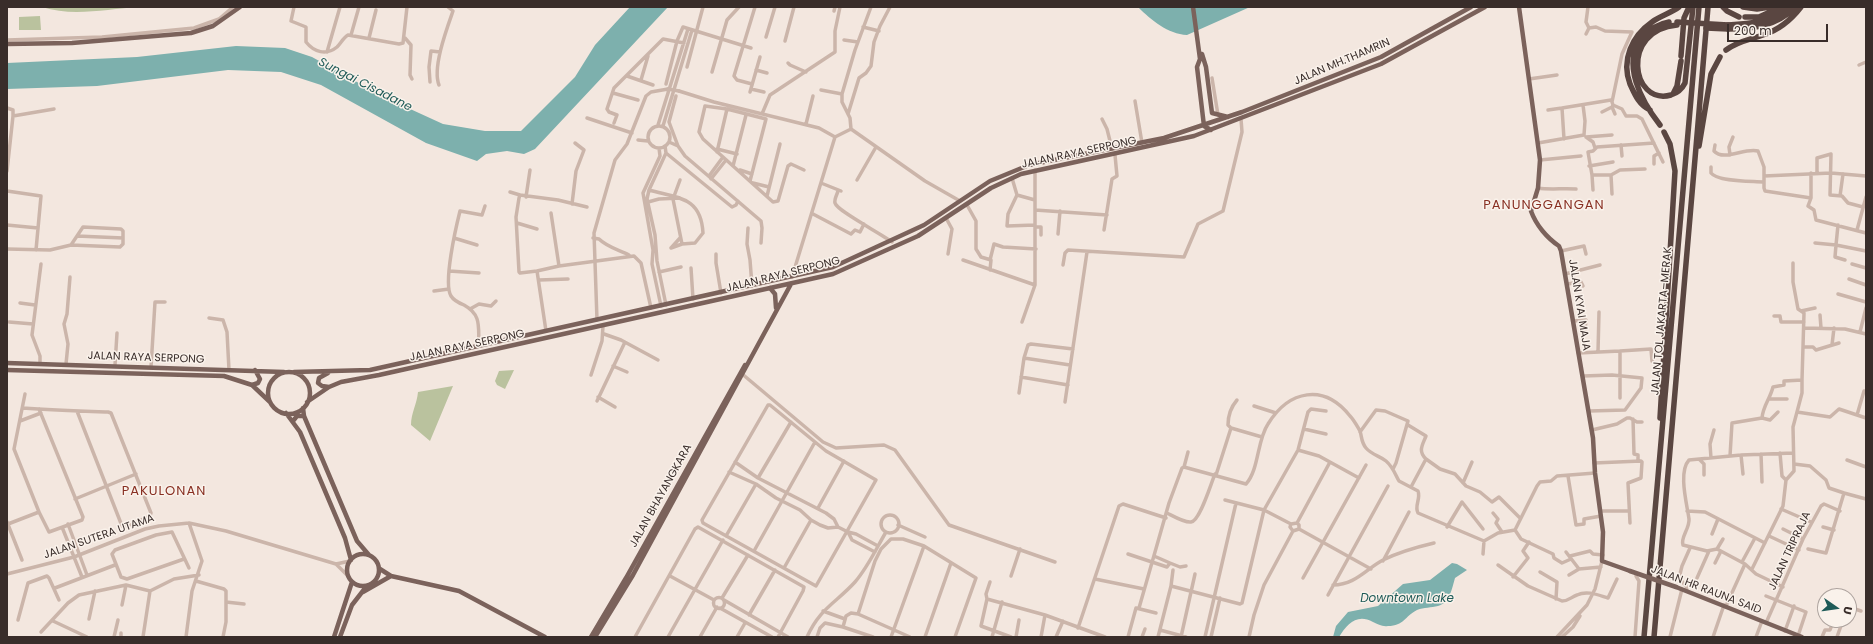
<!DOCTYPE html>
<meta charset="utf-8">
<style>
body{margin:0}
#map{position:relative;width:1873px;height:644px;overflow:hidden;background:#f3e7df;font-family:Poppins,sans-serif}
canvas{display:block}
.frame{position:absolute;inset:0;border:8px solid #392d2a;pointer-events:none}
.north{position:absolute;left:1817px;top:588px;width:40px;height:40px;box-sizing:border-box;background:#faf2eb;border:1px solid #ada39e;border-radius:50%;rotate:103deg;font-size:11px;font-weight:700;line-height:16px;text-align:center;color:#392d2a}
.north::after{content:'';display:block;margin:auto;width:14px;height:18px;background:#1f5b58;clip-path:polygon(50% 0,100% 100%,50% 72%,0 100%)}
.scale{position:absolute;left:1727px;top:24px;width:101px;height:18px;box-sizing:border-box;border:2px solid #392d2a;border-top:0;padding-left:5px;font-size:12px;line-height:14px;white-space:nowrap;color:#392d2a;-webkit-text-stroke:3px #faf2eb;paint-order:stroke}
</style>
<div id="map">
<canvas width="1873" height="644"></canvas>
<div class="frame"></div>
<div class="north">U</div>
<div class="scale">200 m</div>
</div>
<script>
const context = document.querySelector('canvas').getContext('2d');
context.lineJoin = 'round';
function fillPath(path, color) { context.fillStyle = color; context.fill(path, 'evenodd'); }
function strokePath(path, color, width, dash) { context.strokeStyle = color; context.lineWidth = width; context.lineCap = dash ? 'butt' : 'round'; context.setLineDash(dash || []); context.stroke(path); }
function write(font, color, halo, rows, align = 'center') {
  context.font = font + ' Poppins,sans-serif'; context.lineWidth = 3; context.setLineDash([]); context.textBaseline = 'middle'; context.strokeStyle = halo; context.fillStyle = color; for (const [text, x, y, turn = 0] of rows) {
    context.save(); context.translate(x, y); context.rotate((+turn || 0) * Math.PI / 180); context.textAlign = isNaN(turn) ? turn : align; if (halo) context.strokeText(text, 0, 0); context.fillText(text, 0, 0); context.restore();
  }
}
const green = new Path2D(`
 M42,7h97c-32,2 -67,10 -97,0z
 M40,16l1,14h-22v-13z
 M514,370l-9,19 -8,-4 -2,-4 4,-10z
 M453,386l-23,55 -19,-16c0,-12 6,-21 7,-33z`);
const water = new Path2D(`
 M630,7h38l-133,142 -11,5 -17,-3 -21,3 -9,7 -51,-18 -105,-58 -40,-13 -53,-2 -131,16 -90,3v-26l130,-6 99,-11 49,2 27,9 72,40 59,27 42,7h36l54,-54 20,-32z
 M1138,7h112l-63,28c-19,-1 -36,-15 -49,-28z
 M1452,563l5,1 10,6 -12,8c-3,10 -5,25 -17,28 -7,2 -14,1 -21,4 -12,6 -13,16 -29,16 -6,1 -10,-2 -15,-4 -16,-9 -26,2 -34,15h-6l3,-11 12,-14 30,-6 25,-22 27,-4z`);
const minor = new Path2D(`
 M294,7l-3,14 15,6v15c8,10 20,14 31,5 4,-4 6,-9 11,-12l51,9 4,-1 4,-36
 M871,7l-16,43 -13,44v8l8,16 1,11 74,52 35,20
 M1588,7l-2,15 3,6
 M834,11l1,-4
 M863,27l16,4
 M1589,28l7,-1 9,4 27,1 -10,22 -10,48 1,3 9,4 4,7h11l5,3 21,43
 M1586,34l3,-6
 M351,35l8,-28
 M766,37l9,-30
 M369,38l7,-28
 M405,38l6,7 -1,30 2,4
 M7,40l95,-3 92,-9 25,-9 14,-12
 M844,40l14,2
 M785,41l9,-34
 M327,52l13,-45
 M788,63l2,2 16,7
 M1859,65l7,-3
 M687,67l16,-60
 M756,70l11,3
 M712,72l15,-52 12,-13
 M627,76l26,9
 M1212,78l6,37
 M1529,79l28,-4
 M641,80l7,-24
 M430,82l-1,-15 2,-16 9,1
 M666,84l11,-43 6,-14 68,21
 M752,84l-15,-4 -3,-4 21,-69
 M439,85c-7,-17 8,-57 14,-74l-5,-4
 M751,89l13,3
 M821,90l21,4
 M679,91l35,11 105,26 16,9 -43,140
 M750,92l10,-35
 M613,93l25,7
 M676,96l-7,26 9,24
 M1135,101l7,42
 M1583,105l2,16 -1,14
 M1613,105l-1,2 3,7
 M7,108l6,2v6l-6,55
 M1548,110l14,-2
 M1602,112l10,-5
 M762,114l8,-19 65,-43v-21l5,-24
 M848,114l11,-36 7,-5 5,-7 3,-24 6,-16 10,-19
 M13,116l41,-7
 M587,118l45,15
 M1102,119l5,10 5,20
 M614,123l3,-8 -8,-3 -2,-3 7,-21 49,-49 21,4
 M806,124l7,-28
 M658,125l30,-96
 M648 137a11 11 0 1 1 22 0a11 11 0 1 1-22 0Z
 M663,126l29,-96
 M835,137l16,-8
 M1586,137l26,-2
 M1586,137l7,5 2,6
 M1564,139l-2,-31 49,-8
 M638,140l10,1
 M669,142l9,4 7,10 76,65 1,7 -1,15
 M1538,143l46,-8
 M1621,145l1,11
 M1715,145l-1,6c10,11 31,-4 44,0l6,16v21l1,3 46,7
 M665,146l1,7 -17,37 -2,9 8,36 2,26 9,44
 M659,148l1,8 -17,37 10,57 -1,14 9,42
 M717,149l20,5
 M717,152l10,-43
 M666,153l66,54 4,-2 2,-4
 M1730,155l-1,-8 4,-10
 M1540,160l41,-4
 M1654,164v-8l5,-3
 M733,166l13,-51
 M1589,166l24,-4
 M1711,167v6c7,9 41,8 52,9
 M740,170l12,4
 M1811,173v25l-3,8 6,4 2,10 50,13
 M1817,173v-15l14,-4 -1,41 12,1 6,7 15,4
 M1592,175h19l9,-5 25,-1
 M1611,175l1,19
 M709,176l14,-19
 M1764,176l67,-3 35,3
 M1012,178l5,17 18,5
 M711,179l15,-19
 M680,180l-7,19 9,45
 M857,180l19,-33
 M750,181l16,-62 -39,-10 -22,-3 -6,26 4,7 70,63 5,-1 10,-35 3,-2 13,6
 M753,183l16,4
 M821,183l20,8
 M1538,188c12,2 25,0 38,1
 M649,190c28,8 52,6 54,43l-8,10 -13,1 -11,4
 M1593,190l-1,-15 -4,-23 5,-1 4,-4 57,-4
 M7,191l34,5 -5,54
 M838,191c-1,4 -4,8 -3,12 2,8 47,31 57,39
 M510,192l10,3
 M1017,195l-9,19 -1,12 28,-1
 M767,196l13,-52
 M1840,196l3,-22
 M526,197l4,-27
 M648,202l11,-3 21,-1
 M572,204l4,-33 8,-21 -9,-7
 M967,205l9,16v28l5,8 10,3 -1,10
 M1035,210l72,5
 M551,213l8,53
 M813,214l38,20 4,-4 5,2 4,-8
 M946,218l6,11 -4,25
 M517,223l20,6
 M7,225l31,3
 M1035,227h6v8
 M748,228l-1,16 3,16 2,26
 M1104,230l8,-51 5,-3 -2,-21
 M1857,230l9,-33
 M1058,234l2,-23
 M77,236l46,2
 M454,238l23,7
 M593,238l6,1c8,8 20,11 30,16
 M1815,243l21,2 2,-20
 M671,248l9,-10
 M7,249l43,1 21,-5 49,2 3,-3v-13l-2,-2 -38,-2 -12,18
 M1561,251l23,-5 2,8
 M716,254v9l5,30
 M963,260l72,25
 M990,260l4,-16 9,3 33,2
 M1845,260l-10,-3 1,-12 30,6
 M1793,263v19l5,27 6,4 -2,67
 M1852,264l14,4
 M1063,265l2,-12 3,-3 116,7 14,-33 25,-13 19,-79 -1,-13
 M691,268l2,31
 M449,271l30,2
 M537,271l22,-5 75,-10 7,7 10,45
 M659,272l22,-5
 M1565,274l35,-9
 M1849,279l17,6
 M539,280l29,-1
 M1567,284l14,-2 2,4
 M434,291l15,-2
 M1838,294l28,8
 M20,303l15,2
 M470,309l9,-5 12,2 5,-5
 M1801,311l14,-3
 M1820,315l1,13
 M1774,316h6l1,6h23
 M209,318l14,2 4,12 2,38
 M597,320l-3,-87 21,-73 12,-16 19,-48 5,-4 17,-3
 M1573,321l13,-1 -1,10
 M9,322l24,2
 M1022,322l13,-37v-115
 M1804,328l41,1 21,5
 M546,331l-9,-60 -17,2 -1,-1 -3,-55 3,-19 1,-3 38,5 29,7
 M1860,332l6,-24
 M604,334l17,6 37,20
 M479,345c-1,-18 3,-30 -15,-40 -5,-2 -10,-4 -13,-9 -8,-13 5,-69 9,-85l22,4 3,-9
 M1832,345l2,-17
 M1803,347h10l3,3 23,-7
 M1620,351l31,-2 1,12
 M1598,352l1,-40
 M1578,353l42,-2v47
 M1024,358l46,7
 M40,364v-8l-8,-21 9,-71
 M66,364l2,-20 -4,-20 3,-10 3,-37
 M115,365l2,-32
 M613,366l14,6
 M151,367l4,-65h10
 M741,373l82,69 13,6 48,-3 11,5 54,75 106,37
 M591,375l11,-34 1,-15
 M1583,376l29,-1 30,3 -1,10 -16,22 -36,1
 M1021,377l47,8
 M1019,393l5,-35 4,-13 3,-1 42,5
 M25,394l-11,55 25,63 10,20 33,-12 1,-3 -44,-108
 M598,397l17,10
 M1770,399h17
 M597,401l28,-59
 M1065,402l22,-150
 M768,405h2l56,46 50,29 -60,106 -113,-63 -1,-3z
 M1254,406l22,7
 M23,408c28,2 57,3 85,4l3,1 40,100 -1,3 -25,11 -3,-1 -45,-115
 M1857,415l7,-24h2
 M1762,418c1,-12 8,-19 11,-31l11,-2v-4l18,-1v13l-5,19 33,5 9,-8 27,9
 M1633,419l1,35 4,1v6
 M20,421l21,-8
 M1408,425l18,11c-4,10 -8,15 0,23l-15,28
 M1231,428l-3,-3c0,-9 3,-18 9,-25
 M1304,429l22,5
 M1592,430l25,-6 10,-6h3l7,4h5
 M1360,432l16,-22 9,1 23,10 -12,42 -3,6
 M1298,450l21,6 40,22
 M1761,454l1,28
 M1741,455l2,19
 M1730,456l2,-33 30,-5 8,2 8,-8
 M1711,458l-1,-14 4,-14
 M1426,459l14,10 15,5 11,12 14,6 12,10 7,-5 21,21
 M1700,460l4,4v11
 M1847,460l19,7
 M735,462l23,16 68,35 8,6 4,8
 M1594,463l47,-2 1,1 -1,16 -13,5 2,40
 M1794,464l16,2 16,14 3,8 15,5
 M1184,467l4,-15
 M729,472l27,12 20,14 24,12 11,10 9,5 8,3 10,-1 10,5 8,2 22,12
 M1216,475l15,-47 31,9
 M1568,476l8,49 8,-1v-5l17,-3
 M758,478l33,-56
 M1786,480l8,-9 -1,-44 4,-15
 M1463,483l9,-21
 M75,499l61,-25
 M1225,500l39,10 27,14
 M818,508l26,-47
 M1781,509l30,13
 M1600,511h29
 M1687,511l18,1 60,31
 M1167,513c6,3 18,10 24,9 9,-1 20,-39 24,-48
 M1493,513l5,6 -2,4 6,9
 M881 524a9 9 0 1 1 18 0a9 9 0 1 1-18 0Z
 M7,522l15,38
 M1297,523l2,2v4l-6,2 -3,-4 1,-3 6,-1 33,-61
 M8,524l31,-12
 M68,524l19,51
 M898,525l27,12
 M62,527l20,50
 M1447,527l15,-25 21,27
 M1823,527l11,3
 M1299,529l72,40
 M1783,529l20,10
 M1515,530l22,-44 3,-4 11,-1 6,-5 38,-3
 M1515,530l6,9 32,15 1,4 8,5 9,-4
 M848,532l4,8 23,12
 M1712,534l6,-15
 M726,536l30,-52
 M1769,536l30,14
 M1484,541l14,-8 17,-3
 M1717,549l6,-10
 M1808,549l18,4 18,-60 22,6
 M754,551l61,-109
 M1566,552l13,17 -10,6
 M1128,554l39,13 3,-4 10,4 6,-1
 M1483,554l1,-13
 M1154,556l16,7
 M1570,556l20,-5 3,3 10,1
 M184,559l-57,20 -6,-2 -9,-23 3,-4 41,-15 16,-3 17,36
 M1383,561l26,-49
 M1742,562l13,-24
 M1715,563l6,-12
 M336,564l14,-3
 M1498,565l30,21 34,15c7,0 9,-4 15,-6 10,-5 21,0 31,3l9,-19
 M784,568l27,-48
 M1579,569l22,-2
 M1752,569l31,-63 3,-26 -4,-4 -2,-23
 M1540,572l17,10 -1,17
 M7,574l67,-17 71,-28 14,-3 30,-3 37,8 110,33 12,12
 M670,576l44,24
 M1011,576l9,-27
 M1513,577l15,-19 -5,-7 6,-9
 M1303,578l63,-113
 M1697,578l12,-27
 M1095,579l49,10
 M196,581l28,8 2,2v31l-3,15
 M990,582l-4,12 1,5 58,16 60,22
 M1333,585c22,0 33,-16 50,-25 16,-8 34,-13 51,-17
 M1171,586l69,18 2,-1 22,-93 34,-60 10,-38 3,-3 15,2
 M1783,587l-27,-13 -11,-10 -28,-15 -10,2 -24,-6c-3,-7 7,-17 6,-26 -2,-15 -11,-47 0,-59l52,-5 52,-2
 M55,588l60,-23
 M1687,591l-1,-5 -7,-8 3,-12 8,-18
 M1328,595l60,-109
 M1766,596l40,16 -8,24
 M713.5 603a5.5 5.5 0 1 1 11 0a5.5 5.5 0 1 1-11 0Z
 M722,598l26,-43
 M987,599l-6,27 30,11
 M724,600l64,37
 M226,602l18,2
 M122,605l4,-20 24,6
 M1726,606l19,-42
 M1849,607l12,4
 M720,608l52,29
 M1139,608l30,-105 13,-35 2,-1 62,17c13,-14 11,-44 22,-60 21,-34 56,-41 82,-8 4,4 7,10 10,15 2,6 1,11 6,17 6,7 14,8 20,13 7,6 9,13 13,20l19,10c3,8 -4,15 0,22l66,28
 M823,611l22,8
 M858,614l17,-53 6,-12 10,-10h12l21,7 52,32 -21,59
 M749,615l26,-45
 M89,619l6,-28
 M18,620l10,-37 19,-7 2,2 10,22
 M53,621l34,16
 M1766,623l37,-84 18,-33 3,-2 16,7
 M1078,628l41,-122 4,-2 43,14
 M1160,630l26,7
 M1785,631l9,-25
 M41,632l27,-29 11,-8 47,-10
 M114,637l4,-17
 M121,637v-4
 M143,637l7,-46 24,-12 25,-4
 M186,637l6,-46 10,-30 -13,-38
 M635,637l60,-108 3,-2 106,60 -1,4 -25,46
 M668,637l55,-97
 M700,637l17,-30
 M737,637l8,-14
 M807,637c13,-29 29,-34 48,-55 13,-15 21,-33 31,-50
 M817,637l3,-9 5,-5 18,4
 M873,637l-30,-10 3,-11 5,-3 7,1 52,23
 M891,637l33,-91
 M925,637l26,-74
 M992,637l10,-35
 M1016,637l3,-17
 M1041,637l4,-22
 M1056,637l7,-16
 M1128,637l8,-29 20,5
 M1142,637l3,-8
 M1158,637l13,-51 2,-16
 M1181,637l14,-63
 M1205,637l31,-134
 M1211,637l9,-39
 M1249,637l5,-22 10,-30 29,-54
 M1557,637l30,-32 8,-16 7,-28
 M1562,637l11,-10 7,-11
 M1635,637l4,-56 -3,-5
 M1670,637l12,-48
 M1713,637l11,-32
 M1756,637l6,-16
 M1822,637l3,-7h5l3,-8
 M1837,637l6,-17`);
const major = new Path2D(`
 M1193,7l7,52 -3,8 7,59 7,4
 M1519,7l21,153 -2,28 -7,23c5,14 16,27 28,35l2,5 32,187 2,35 8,59 -1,29 28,10
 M7,44l65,-1 119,-10 22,-7 27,-19
 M1202,54l4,13 6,46 16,4
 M770,288l5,6 1,14
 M7,363l277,9
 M7,370l217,6 28,9 18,17
 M294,372l76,-2 463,-103 91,-42 66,-44 39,-16 135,-27 78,-26 139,-55 90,-50
 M268 393a21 21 0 1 1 42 0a21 21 0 1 1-42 0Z
 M328,373l-9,5 -1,5 4,3 7,1
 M252,385l6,-2 2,-4 -5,-9
 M307,402l22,-15 12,-5 38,-7 454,-101 85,-38 73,-48 30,-14 173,-38 187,-72 104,-57
 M303,408l1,8 53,125 12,14
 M286,413l14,19 45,106 6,22
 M293,421l4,-5h7
 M347 570a16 16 0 1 1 32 0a16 16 0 1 1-32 0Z
 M380,569l11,7 68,15 86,46
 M1676,587l126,50
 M363,592l28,-16
 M334,637l18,-55
 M340,637l12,-32 14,-18
 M591,637l35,-59 119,-213
 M595,637l38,-62 158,-291`);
const highway = new Path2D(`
 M1723,7l4,4 12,6
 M1743,7l14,2 13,-2
 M1745,17h14l22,-10
 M1677,25c-57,5 -46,81 -6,70 6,-2 11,-6 14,-12l8,-76
 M1728,25c24,-1 42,-3 61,-18
 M1728,29c26,0 48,-3 68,-22
 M1726,50c12,-9 23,-10 37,-15 16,-5 28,-15 38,-28
 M1681,56l3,-38 5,-11
 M1673,94l4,-8 4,-25
 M1650,110c-11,-5 -15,-15 -20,-26 -9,-24 2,-48 22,-62 8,-6 19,-9 27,-15
 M1660,125c-18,-23 -40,-62 -17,-88 7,-8 15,-13 26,-15
 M1699,146l12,-72 9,-17
 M1660,418l15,-247 -5,-27 -6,-12
 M1644,637l55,-630
 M1654,637l54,-630`);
const minorBridge = new Path2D(`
 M668,89l11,2`);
const majorBridge = new Path2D(`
 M1630,571l46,16`);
const highwayBridge = new Path2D(`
 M1677,22l51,3
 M1706,28l22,1`);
const streetNames = [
 ["JALAN MH.THAMRIN",1342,62,-23],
 ["JALAN RAYA SERPONG",1079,153,-12],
 ["JALAN RAYA SERPONG",783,275,-14],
 ["JALAN KYAI MAJA",1579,305,81],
 ["JALAN TOL JAKARTA–MERAK",1662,321,-85],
 ["JALAN RAYA SERPONG",467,346,-12],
 ["JALAN RAYA SERPONG",146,358,2],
 ["JALAN BHAYANGKARA",661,496,-61],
 ["JALAN SUTERA UTAMA",99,537,-19],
 ["JALAN TRIPRAJA",1790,551,-65],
 ["JALAN HR RAUNA SAID",1706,590,21]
];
const waterNames = [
 ["Sungai Cisadane",365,85,27],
 ["Downtown Lake",1407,599]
];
const quarterNames = [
 ["PANUNGGANGAN",1544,206],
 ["PAKULONAN",164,492]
];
fillPath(green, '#bac29e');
fillPath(water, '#7db0ad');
strokePath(minor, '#cbb5aa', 3.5);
strokePath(major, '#7b625b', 4.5);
strokePath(highway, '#5a4641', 5.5);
strokePath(minorBridge, '#cbb5aa', 3.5);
strokePath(majorBridge, '#7b625b', 4.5);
strokePath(highwayBridge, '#5a4641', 5.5);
write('11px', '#392d2a', '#faf2eb', streetNames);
write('italic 12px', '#1f5b58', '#faf2eb', waterNames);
context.letterSpacing = '1px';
write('13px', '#882f22', '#faf2eb', quarterNames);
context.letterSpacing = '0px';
</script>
